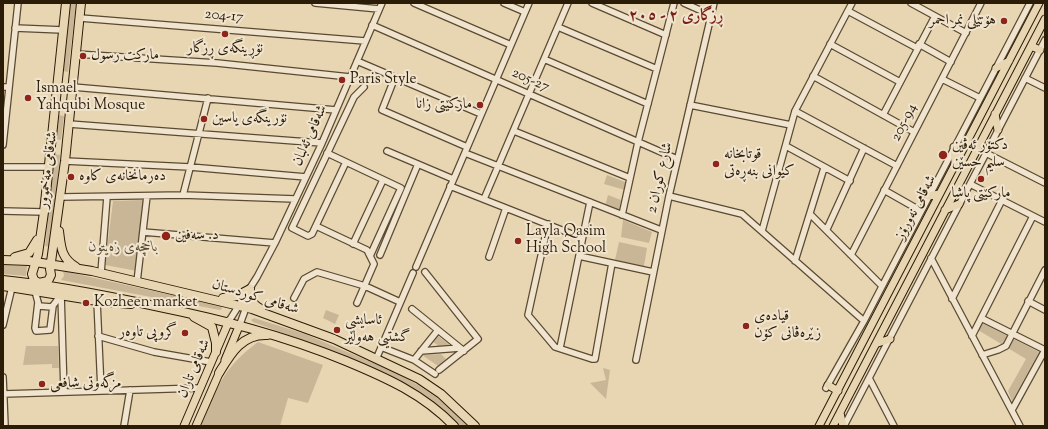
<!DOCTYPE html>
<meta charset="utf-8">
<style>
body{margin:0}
#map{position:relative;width:1048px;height:429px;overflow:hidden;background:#e8d6b3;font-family:"Sorts Mill Goudy",serif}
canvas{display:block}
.frame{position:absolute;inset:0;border:4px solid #2b1c07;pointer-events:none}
</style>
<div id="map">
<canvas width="1048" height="429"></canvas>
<div class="frame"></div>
</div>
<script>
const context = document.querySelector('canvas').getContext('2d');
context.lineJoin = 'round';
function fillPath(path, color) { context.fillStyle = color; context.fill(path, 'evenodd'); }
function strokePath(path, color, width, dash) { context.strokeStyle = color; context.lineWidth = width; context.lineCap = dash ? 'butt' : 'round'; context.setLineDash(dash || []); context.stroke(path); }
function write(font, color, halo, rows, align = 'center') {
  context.font = font + ' "Sorts Mill Goudy",Amiri,serif'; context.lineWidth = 4; context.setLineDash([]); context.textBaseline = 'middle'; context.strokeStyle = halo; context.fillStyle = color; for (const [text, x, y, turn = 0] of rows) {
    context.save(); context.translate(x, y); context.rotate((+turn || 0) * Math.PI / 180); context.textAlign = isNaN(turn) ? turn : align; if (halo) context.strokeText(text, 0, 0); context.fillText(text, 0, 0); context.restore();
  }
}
const green = new Path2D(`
 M70,4h6l-8,68 -5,-1z
 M58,115l6,1 -3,24 -6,-1z
 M55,154l5,1 -10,92 -5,-1z
 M607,175l18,7v8l-21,-6z
 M608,195l13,5 -2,11 -14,-5z
 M144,200l-7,71 -32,-6 8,-64z
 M623,220l29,12 -3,11 -28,-6z
 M619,242l28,6 -3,18 -29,-6z
 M3,265l24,1 -1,10 -23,-2z
 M63,271l158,35 1,3 -2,1 -159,-30 3,-4z
 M326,310l13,5 -4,9 -12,-6z
 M254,318l51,16 87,37 26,14 25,17 26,24h-10l-20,-18 -135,-67 -51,-19 -2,-2z
 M982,323l57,29 -27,49 -4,-10 18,-32 -48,-29z
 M438,336l12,9 -11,1 -6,-4z
 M258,342l65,23 -15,38 -20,-5 -8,28h-79c15,-38 23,-59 57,-84z
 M26,346h32l1,22h-7v-4l-29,1z
 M441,354l5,5 -8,7 -16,-11z
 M603,368l7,2 -4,29 -16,-16 16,-3z`);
const minor = new Path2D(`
 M315,3l64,6
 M414,3l97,42
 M504,3l21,9
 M592,3l74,32
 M684,3l27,12
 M911,3l55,30
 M848,11l69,37
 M80,18l285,23
 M372,25l305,134
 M558,27l99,42
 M15,28l48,2
 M830,44l70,38
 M919,44l32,18
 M76,54l141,9 133,14
 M544,59l104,45
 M357,61l124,53
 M813,76l101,56
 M395,77l-13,33 85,37
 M1025,78l20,10
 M942,79l38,19
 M3,87h6
 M73,87l263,23
 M690,105l101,20
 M795,111l102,55
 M883,115l52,-99
 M69,124l253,19
 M514,131l116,47
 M3,145l15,-142
 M786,146l64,35
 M387,151l66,28
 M327,153l74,35 -31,68
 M465,153l196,77
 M986,153l59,30
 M65,161l125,6 116,10
 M346,162l-34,72 -4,2 -16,-8 62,-131 10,-10
 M3,167h46
 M970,184l75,38
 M450,186l132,52
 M884,190l37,21
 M183,195l25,-97
 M669,196l73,18 122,107
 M61,197l122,-2 112,4
 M484,199l84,-196
 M3,211l41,1
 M810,214l72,72
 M622,215l16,-73 36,-139
 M548,224l-20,91 27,32 37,12h3l17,-96
 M316,226l51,24 7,14 -17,39
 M827,229l37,-81
 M762,231l33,-120 57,-108
 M143,232l132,11
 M353,244l30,-64
 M380,255l38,-91
 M851,255l130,-252
 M579,256l74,16
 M489,257l17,-49
 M931,258l89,168
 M795,261l29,-93
 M416,267l113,-264
 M425,272l53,67 -39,31
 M101,273l6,-76
 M137,282l10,-86
 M35,291l4,15 13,1 9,-12
 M61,294l3,98
 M294,298l10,-19 13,-7 48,14 35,16
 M952,299l50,-99
 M97,301l4,89
 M1028,301l17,9
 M38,302l-3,26 1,3 14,-1 3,-24
 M412,309l52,42
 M981,318l64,32
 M229,321l28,-44 18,-34 47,-100 60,-140
 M240,324l11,-30
 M3,325l9,-38
 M98,336l56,16 57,10
 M972,336l61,-120
 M381,347l33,13 21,14
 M560,348l30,-146
 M421,351l39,-3
 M982,355l16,-5 8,-4 39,-76
 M377,357l36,-84
 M414,360l24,-30
 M636,360l33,-164 45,-193
 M3,377l2,49
 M869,378l25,48
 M826,388l38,-67 166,-318
 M3,394l197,-6
 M1012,410l33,-60
 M124,426l6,-36
 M844,426l201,-386`);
const major = new Path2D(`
 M1031,46l9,4
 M996,68l13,-7
 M995,114l3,16
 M954,147l1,16
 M929,196l10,-2
 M945,210l14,-6
 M878,343l12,-4
 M225,360l15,-36
 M828,385l10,6
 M840,413l3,13
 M184,426l45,-105
 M196,426l25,-57
 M819,426l220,-423
 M833,426l212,-407`);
const highway = new Path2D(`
 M66,3l-22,209 -6,42 -6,20 2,6 5,3 9,-2 3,-6 -1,-6 15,-108 16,-158
 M59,231c2,16 2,27 17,36
 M15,257l14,-4 8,-13
 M3,260l26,1 63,10 160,38 82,30 85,40 22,15 34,32
 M3,280c51,5 101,15 152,26 68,14 127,29 191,55 41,17 77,33 108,65
 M3,286l94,15 34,3
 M251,293c-1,8 3,12 10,16
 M223,298l14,-2 13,-7
 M194,317l18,10 4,16v9
 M219,373c12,-20 23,-39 48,-38`);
const markers = [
 [1004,21,4,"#8f2418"],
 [225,34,4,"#8f2418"],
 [83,56,4,"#8f2418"],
 [342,80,4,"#8f2418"],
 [28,98,4,"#8f2418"],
 [480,105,4,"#8f2418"],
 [204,119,4,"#8f2418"],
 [943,155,5,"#8f2418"],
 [716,164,4,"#8f2418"],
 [71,177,4,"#8f2418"],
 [981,179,4,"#8f2418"],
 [166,236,5,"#8f2418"],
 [518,241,4,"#8f2418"],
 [86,303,4,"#8f2418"],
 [746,326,4,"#8f2418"],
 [337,330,4,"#8f2418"],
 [185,333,4,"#8f2418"],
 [42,384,4,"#8f2418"]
];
const streetNames = [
 ["204-17",224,17,5],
 ["205-27",530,81,24],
 ["205-94",905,123,-63],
 ["شەقامی ئەلبان",311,136,-66],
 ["شەقامی مەخموور",49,170,-83],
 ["شارع كوران 2",661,178,-77],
 ["شەقامی نەورۆز",917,208,-62],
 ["شەقامی کوردستان",255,298,17],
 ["شەقامی تاران",195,369,-67]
];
const poiNames = [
 ["هۆتێلی نمر احمر",996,21,"right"],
 ["نۆڕینگەی ڕزگار",225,49,"center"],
 ["مارکت رسول",91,56],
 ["Paris Style",350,80],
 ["Ismael",36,89],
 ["Yahqubi Mosque",36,106],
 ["مارکێتی زانا",472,105,"right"],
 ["نۆرینگەی یاسین",212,119],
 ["دکتۆر ئەڤین",952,146],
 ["سلیم حسێن",952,163],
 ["قوتابخانە",724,155],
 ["کیوانی بنەڕەتی",724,172],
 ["دەرمانخانەی کاوە",79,177],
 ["مارکێتی پاشا",981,194,"center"],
 ["Layla Qasim",526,232],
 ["High School",526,249],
 ["د. سەفین",175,236],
 ["Kozheen market",94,303],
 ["قیادەی",754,317],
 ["زێرەڤانی کۆن",754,334],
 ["ئاسایشی",345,321],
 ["گشتیی هەولێر",345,338],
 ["گروپی تاوەر",177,333,"right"],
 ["مزگەوتی شافعی",50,384]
];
const parkNames = [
 ["باخچەی زەیتون",123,248]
];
const neighbourhoodNames = [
 ["ڕزگاری ٢ - ٢٠٥",676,17]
];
fillPath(green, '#c8b696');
strokePath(minor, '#5a4a32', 8);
strokePath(major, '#2b1c07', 9);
strokePath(highway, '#2b1c07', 10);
strokePath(minor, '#f0e4ce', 5.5);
strokePath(major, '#e8d6b3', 7);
strokePath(highway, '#e8d6b3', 8);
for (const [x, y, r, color] of markers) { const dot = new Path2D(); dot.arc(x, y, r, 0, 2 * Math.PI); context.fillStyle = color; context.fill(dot); strokePath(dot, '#f0e4ce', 1.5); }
write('15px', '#2b1c07', '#f0e4ce', streetNames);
write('15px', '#2b1c07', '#f0e4ce', poiNames, 'left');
write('italic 15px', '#5a4a32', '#f0e4ce', parkNames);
write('bold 16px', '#7a1f14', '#f0e4ce', neighbourhoodNames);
</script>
